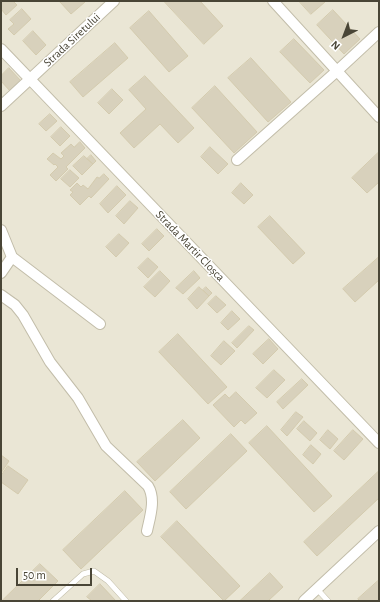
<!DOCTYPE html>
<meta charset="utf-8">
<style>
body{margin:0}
#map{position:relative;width:380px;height:602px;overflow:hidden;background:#f5f3e8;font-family:"Alegreya Sans",sans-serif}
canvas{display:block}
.frame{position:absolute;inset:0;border:2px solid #494536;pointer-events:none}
.north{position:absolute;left:324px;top:16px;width:40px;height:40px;-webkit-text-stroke:3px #fff;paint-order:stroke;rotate:222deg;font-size:11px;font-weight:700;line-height:16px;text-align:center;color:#494536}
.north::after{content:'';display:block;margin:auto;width:14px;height:18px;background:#494536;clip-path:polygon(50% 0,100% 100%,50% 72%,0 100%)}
.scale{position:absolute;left:16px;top:568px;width:76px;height:18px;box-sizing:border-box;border:2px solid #494536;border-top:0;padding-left:5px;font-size:12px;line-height:14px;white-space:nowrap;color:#494536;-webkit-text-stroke:3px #fff;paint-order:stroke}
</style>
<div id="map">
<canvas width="380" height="602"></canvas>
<div class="frame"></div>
<div class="north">N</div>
<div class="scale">50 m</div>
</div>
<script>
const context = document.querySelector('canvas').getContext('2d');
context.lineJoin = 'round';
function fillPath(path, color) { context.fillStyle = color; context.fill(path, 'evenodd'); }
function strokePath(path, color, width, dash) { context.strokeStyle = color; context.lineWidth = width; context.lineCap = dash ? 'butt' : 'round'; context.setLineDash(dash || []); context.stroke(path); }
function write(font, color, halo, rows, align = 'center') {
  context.font = font + ' "Alegreya Sans",sans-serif'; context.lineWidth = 3; context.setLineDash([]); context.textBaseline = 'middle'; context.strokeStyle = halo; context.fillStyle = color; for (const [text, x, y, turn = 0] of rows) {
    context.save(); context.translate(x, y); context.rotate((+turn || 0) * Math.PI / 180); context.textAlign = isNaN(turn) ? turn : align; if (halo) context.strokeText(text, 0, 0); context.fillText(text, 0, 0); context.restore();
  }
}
const residential = new Path2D(`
 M1,1h378v600h-378z`);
const building = new Path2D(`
 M3,1h10l4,4 -11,10 -5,-6v-7z
 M61,1h23l1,1 -14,12 -11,-12z
 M164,1h36l23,25 -19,18z
 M299,1h24l2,1 -14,12z
 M22,9l9,10 -17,16 -6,-6 6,-5 -4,-4z
 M333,10l27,29 -16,15 -27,-29z
 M149,11l39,45 -19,16 -39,-44z
 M33,31l13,14 -10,10 -13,-14z
 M294,39l30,31 -14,13 -30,-31z
 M115,43l13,15 -45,39 -13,-15z
 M251,58l40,44 -23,20 -40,-44z
 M9,68l12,13 -11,10 -9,-10v-5z
 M145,76l49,52 -16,15 -18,-19 -26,24 -14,-15 26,-24 -17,-19z
 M215,86l42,46 -23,21 -42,-45z
 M112,89l11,11 -14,14 -11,-11z
 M50,114l7,7 -11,10 -7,-7z
 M61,127l9,9 -10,10 -9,-9z
 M80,142l5,6 -19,19 2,2 -12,12 -6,-6 8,-8 -3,-3 -1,1 -7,-6 6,-6 8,6 3,-3 -3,-3 10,-9 3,3z
 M210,147l18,17 -10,10 -17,-17z
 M379,152v30l-12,11 -15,-15z
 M91,155l5,6 -3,3 -6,-5z
 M84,156l9,8 -11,11 -9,-9z
 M70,170l9,8 -9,9 -9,-8z
 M104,174l5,5 -18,19 -2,-2 -9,9 -10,-10 3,-3 -3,-2 7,-7 4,4 2,-2 5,4 9,-12 2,1z
 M241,183l12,12 -9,9 -12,-11z
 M117,186l9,9 -18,18 -8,-9z
 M130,201l8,7 -14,16 -8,-8z
 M270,216l35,37 -12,11 -35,-37z
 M157,229l7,7 -15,15 -7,-7z
 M119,234l10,9 -13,14 -10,-10z
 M379,257v23l-24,22 -12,-13z
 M148,258l10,9 -10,11 -10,-10z
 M160,271l10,10 -15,16 -11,-10z
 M194,271l6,7 -17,16 -7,-6z
 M199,287l10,9 -12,13 -9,-10z
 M206,287l6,6 -3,3 -6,-6z
 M216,296l10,9 -9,8 -9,-9z
 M232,311l8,8 -12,11 -7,-7z
 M249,326l5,4 -17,18 -5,-5z
 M178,334l49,53 -19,17 -49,-52z
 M269,339l9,10 -15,15 -10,-10z
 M224,341l11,10 -14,14 -10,-9z
 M274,370l11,10 -18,18 -11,-10z
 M302,379l6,6 -25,24 -6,-7z
 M236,392l21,21 -12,11 -4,-4 -7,7 -21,-22 12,-11 4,4z
 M296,412l7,5 -16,19 -6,-6z
 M183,420l17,18 -45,43 -18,-19z
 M304,421l13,12 -7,8 -13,-12z
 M267,426l65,70 -18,16 -65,-69z
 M328,430l10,9 -8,10 -10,-9z
 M353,430l10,9 -19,21 -10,-9z
 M231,434l16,17 -61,58 -16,-17z
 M311,445l10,9 -8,10 -10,-9z
 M1,455l8,6 -8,12z
 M8,466l20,14 -10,14 -17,-12v-6z
 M379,471v27l-62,58 -13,-14z
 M125,491l18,19 -62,59 -18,-19z
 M177,521l63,65 -16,15 -63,-64z
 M40,564l18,17 -20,20h-36z
 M270,573l13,14 -15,14h-28z
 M379,580v21h-19l-2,-2z
 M100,584l16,17h-24l-5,-4z`);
const lane = new Path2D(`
 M317,589l11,12
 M53,601l30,-27 11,-3 14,10 18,20`);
const street = new Path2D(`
 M273,1l106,116
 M1,49l378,394
 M1,106l113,-105
 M237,160l100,-89 42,-39
 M1,230l11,27 -11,16
 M12,257l88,67
 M1,295l14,10 8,10 27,47 28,36 28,48 42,40c8,13 2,31 -1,45
 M304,601l75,-70`);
const streetNames = [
 ["Strada Siretului",72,40,-43],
 ["Strada Martir Cloșca",190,246,46]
];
fillPath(residential, '#eae6d5');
fillPath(building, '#d8d1bc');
strokePath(building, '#d4cbae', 1);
strokePath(lane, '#c2bda9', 6);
strokePath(street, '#c2bda9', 12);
strokePath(lane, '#fff', 5);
strokePath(street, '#fff', 10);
write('12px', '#494536', '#fff', streetNames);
</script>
